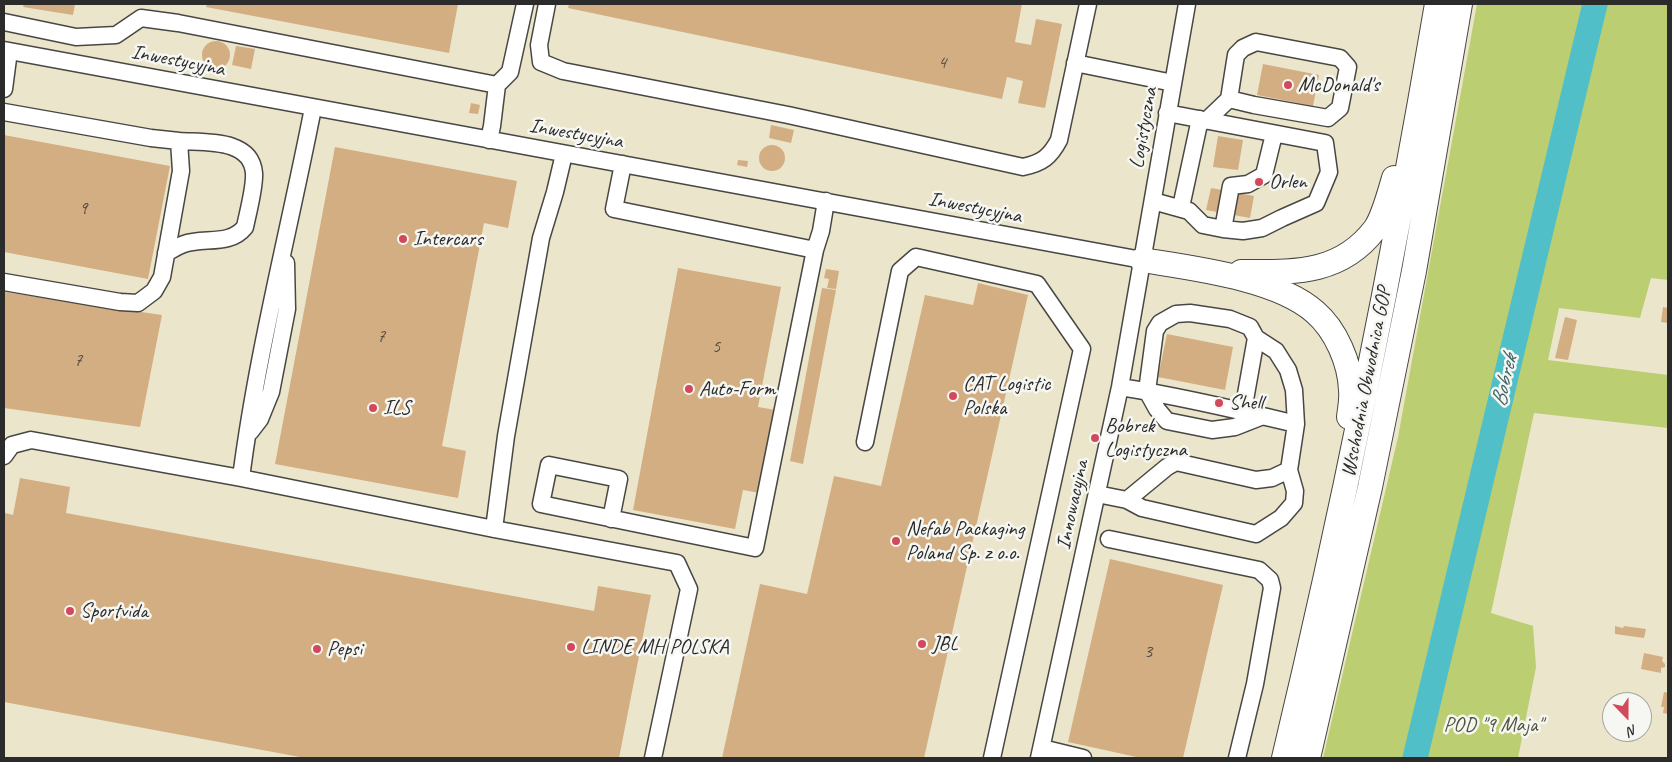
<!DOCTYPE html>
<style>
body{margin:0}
#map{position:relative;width:1672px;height:762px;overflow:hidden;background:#ebe6cb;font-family:Caveat,sans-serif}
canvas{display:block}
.frame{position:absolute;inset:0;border:5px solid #2b2b2b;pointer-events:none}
.north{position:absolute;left:1602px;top:692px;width:50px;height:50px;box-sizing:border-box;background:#f6f6f2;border:1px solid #a5a5a2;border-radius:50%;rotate:158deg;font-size:14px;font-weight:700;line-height:20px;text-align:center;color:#2b2b2b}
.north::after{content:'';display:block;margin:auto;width:18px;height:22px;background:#d1495b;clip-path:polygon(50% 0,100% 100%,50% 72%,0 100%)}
</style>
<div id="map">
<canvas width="1672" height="762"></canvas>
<div class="frame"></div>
<div class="north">N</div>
</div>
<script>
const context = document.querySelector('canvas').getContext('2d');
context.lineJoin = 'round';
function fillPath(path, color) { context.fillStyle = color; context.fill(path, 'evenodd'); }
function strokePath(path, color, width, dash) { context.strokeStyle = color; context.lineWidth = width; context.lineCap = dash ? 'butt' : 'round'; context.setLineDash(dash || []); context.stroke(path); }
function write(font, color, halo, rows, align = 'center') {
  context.font = font + ' Caveat,sans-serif'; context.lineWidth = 5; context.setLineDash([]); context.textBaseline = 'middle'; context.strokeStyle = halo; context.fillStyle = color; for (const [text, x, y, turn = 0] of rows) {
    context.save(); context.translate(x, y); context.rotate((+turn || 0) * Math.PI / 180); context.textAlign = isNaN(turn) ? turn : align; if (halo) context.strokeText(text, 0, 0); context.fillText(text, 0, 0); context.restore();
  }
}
const green = new Path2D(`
 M1477,4h191v276l-17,-2 -11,40 -81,-10 -11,52 120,15v53l-134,-15 -43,200 42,13 3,41 -18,91h-195l75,-321z`);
const river = new Path2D(`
 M1415,758l180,-754`);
const building = new Path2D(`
 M24,4h51l-2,11 -50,-8z
 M207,4h251l-9,49 -243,-46z
 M569,4h453l-7,38 16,3 5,-26 26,5 -17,84 -27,-5 5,-22 -16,-4 -5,22 -434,-91z
 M202 55a14 14 0 1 1 28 0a14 14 0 1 1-28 0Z
 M236,46l19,3 -4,20 -19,-4z
 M1263,64l56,11 -6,31 -56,-11z
 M471,103l9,2 -2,9 -9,-1z
 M771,125l23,5 -3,13 -22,-5z
 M4,135l166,31 -22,113 -144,-27z
 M1218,136l25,4 -5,30 -25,-3z
 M759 158a13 13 0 1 1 26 0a13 13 0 1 1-26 0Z
 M335,147l182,34 -9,47 -24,-5 -42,223 24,5 -8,47 -183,-34z
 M738,160l10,1 -1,6 -10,-2z
 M1211,188l43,8 -4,22 -44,-8z
 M678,268l103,19 -23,120 18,3 -16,83 -17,-3 -8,39 -102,-19z
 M826,269l13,2 -3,18 -9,-1 2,-9 -5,-1z
 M978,283l50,12 -104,463h-202l38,-174 47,10 27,-118 47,10 44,-191 48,10z
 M822,288l14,2 -33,174 -13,-3z
 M4,292l158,23 -22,112 -136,-19z
 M1663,307l5,1v15l-7,-1z
 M1565,317l12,3 -9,40 -13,-2z
 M1167,334l66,13 -8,43 -67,-13z
 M20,478l50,9 -4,26 528,98 4,-25 53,9 -32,163h-314l-301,-56v-184l1,-5 8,2z
 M1110,559l113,26 -40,173h-42l-73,-16z
 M1615,626l8,2 1,-2 22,3 -2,9 -29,-4z
 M1644,653l19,4 -1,4 3,3v3l-4,1v5l-20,-4z
 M1664,692l4,1v21l-5,-1 1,-6h-3z`);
const minor = new Path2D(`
 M547,4l-8,41 2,17 22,9 225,44 235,52c19,-4 27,-10 36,-27l29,-136
 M4,22l72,15 40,-2 25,-17 37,5 319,62 -5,41 -3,14
 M4,50l1138,210
 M1075,63l98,20
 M497,85l13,-13 15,-68
 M4,89l5,-38
 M4,112l147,26 28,3 2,30 -19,106 -8,14 -16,12 -18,-1 -116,-20
 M1206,121l23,-22 7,-44 7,-7 13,-6 84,16 8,9 -8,41 -12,10 -74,-13 -25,-6
 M623,164l-9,45 201,41
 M1153,201l36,10 14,14 20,4 20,2 19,-3 20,-10 34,-15 13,-31 -4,-29 -158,-30
 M1181,207l19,-88
 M1223,229l8,-43 17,-2 16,-9 10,-41
 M166,253c6,-3 12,-7 18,-9 20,-7 46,2 61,-17 3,-15 10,-40 9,-54 -3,-35 -50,-30 -75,-32
 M1120,387c59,9 118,23 176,37l-2,-34 -6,-20 -12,-19 -20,-13 -6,-11 -20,-8 -40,-6 -14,1 -16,9 -5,8 -8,60 10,18 10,12 45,9 23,-3 28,-11
 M1243,411l13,-73
 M250,432l10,-13 11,-27 16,-83 -1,-46
 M865,442l35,-171 16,-14 121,27 45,65 -90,409
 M4,456l8,-11 19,-5 210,38c16,-125 48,-247 72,-370
 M241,478l253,51 183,34 12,26 -36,169
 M1097,494l30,6 15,8 114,26 25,-16 13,-15 1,-12 -6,-21 7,-46
 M1127,500l40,-33 9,-5 80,18 16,-2 17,-8
 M611,519l8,-40 -70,-14 -8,39 214,44 60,-298 6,-19 5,-30
 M494,529l12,-93 35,-198 14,-46 9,-38
 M1109,539l150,31 11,10 2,8 -17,96 -18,74
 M1042,748l41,10
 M1039,758l81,-371 67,-383`);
const highway = new Path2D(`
 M1142,260c49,8 135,18 173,52 21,18 35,51 36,78 1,9 -1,18 -2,27
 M1241,272c52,0 99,3 134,-43 8,-11 15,-37 19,-51
 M1284,758c60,-250 110,-501 153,-754
 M1308,758l62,-271 44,-216 46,-267`);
const markers = [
 [1288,85,5,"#d1495b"],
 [1259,182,5,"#d1495b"],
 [403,239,5,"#d1495b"],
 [689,389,5,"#d1495b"],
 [953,396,5,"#d1495b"],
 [1219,403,5,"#d1495b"],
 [373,408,5,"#d1495b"],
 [1095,438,5,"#d1495b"],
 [896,541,5,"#d1495b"],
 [70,611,5,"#d1495b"],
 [922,644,5,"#d1495b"],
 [571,647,5,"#d1495b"],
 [317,649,5,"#d1495b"]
];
const numberNames = [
 ["4",942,63],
 ["9",83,209],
 ["7",381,337],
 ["5",716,347],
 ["7",78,361],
 ["3",1148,652]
];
const streetNames = [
 ["Inwestycyjna",178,61,11],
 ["Logistyczna",1144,128,-80],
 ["Inwestycyjna",576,134,10],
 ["Inwestycyjna",975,208,11],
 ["Wschodnia Obwodnica GOP",1367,382,-79],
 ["Innowacyjna",1073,505,-78]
];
const poiNames = [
 ["McDonald's",1298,85],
 ["Orlen",1269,182],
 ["Intercars",413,239],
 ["CAT Logistic",963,384],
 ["Polska",963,408],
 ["Auto-Form",699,389],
 ["Shell",1229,403],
 ["ILS",383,408],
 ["Bobrek",1105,426],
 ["Logistyczna",1105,450],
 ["Nefab Packaging",906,529],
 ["Poland Sp. z o.o.",906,553],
 ["Sportvida",80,611],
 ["JBL",932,644],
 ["LINDE MH POLSKA",581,647],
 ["Pepsi",327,649]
];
const parkNames = [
 ["POD \"9 Maja\"",1493,725]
];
const waterNames = [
 ["Bobrek",1505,381,-77]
];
fillPath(green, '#bbce71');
strokePath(river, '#51bfc8', 25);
fillPath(building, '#d3ae83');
strokePath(minor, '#484743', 19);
strokePath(highway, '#484743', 26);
strokePath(minor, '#fff', 16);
strokePath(highway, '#fff', 24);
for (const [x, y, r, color] of markers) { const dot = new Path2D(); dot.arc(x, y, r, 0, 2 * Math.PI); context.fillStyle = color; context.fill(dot); strokePath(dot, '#f6f6f2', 2); }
write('19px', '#554c41', null, numberNames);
write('21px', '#2b2b2b', '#f6f6f2', streetNames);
write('21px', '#2b2b2b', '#f6f6f2', poiNames, 'left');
write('21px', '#4f543c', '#f6f6f2', parkNames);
write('italic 22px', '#385f62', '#f6f6f2', waterNames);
</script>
